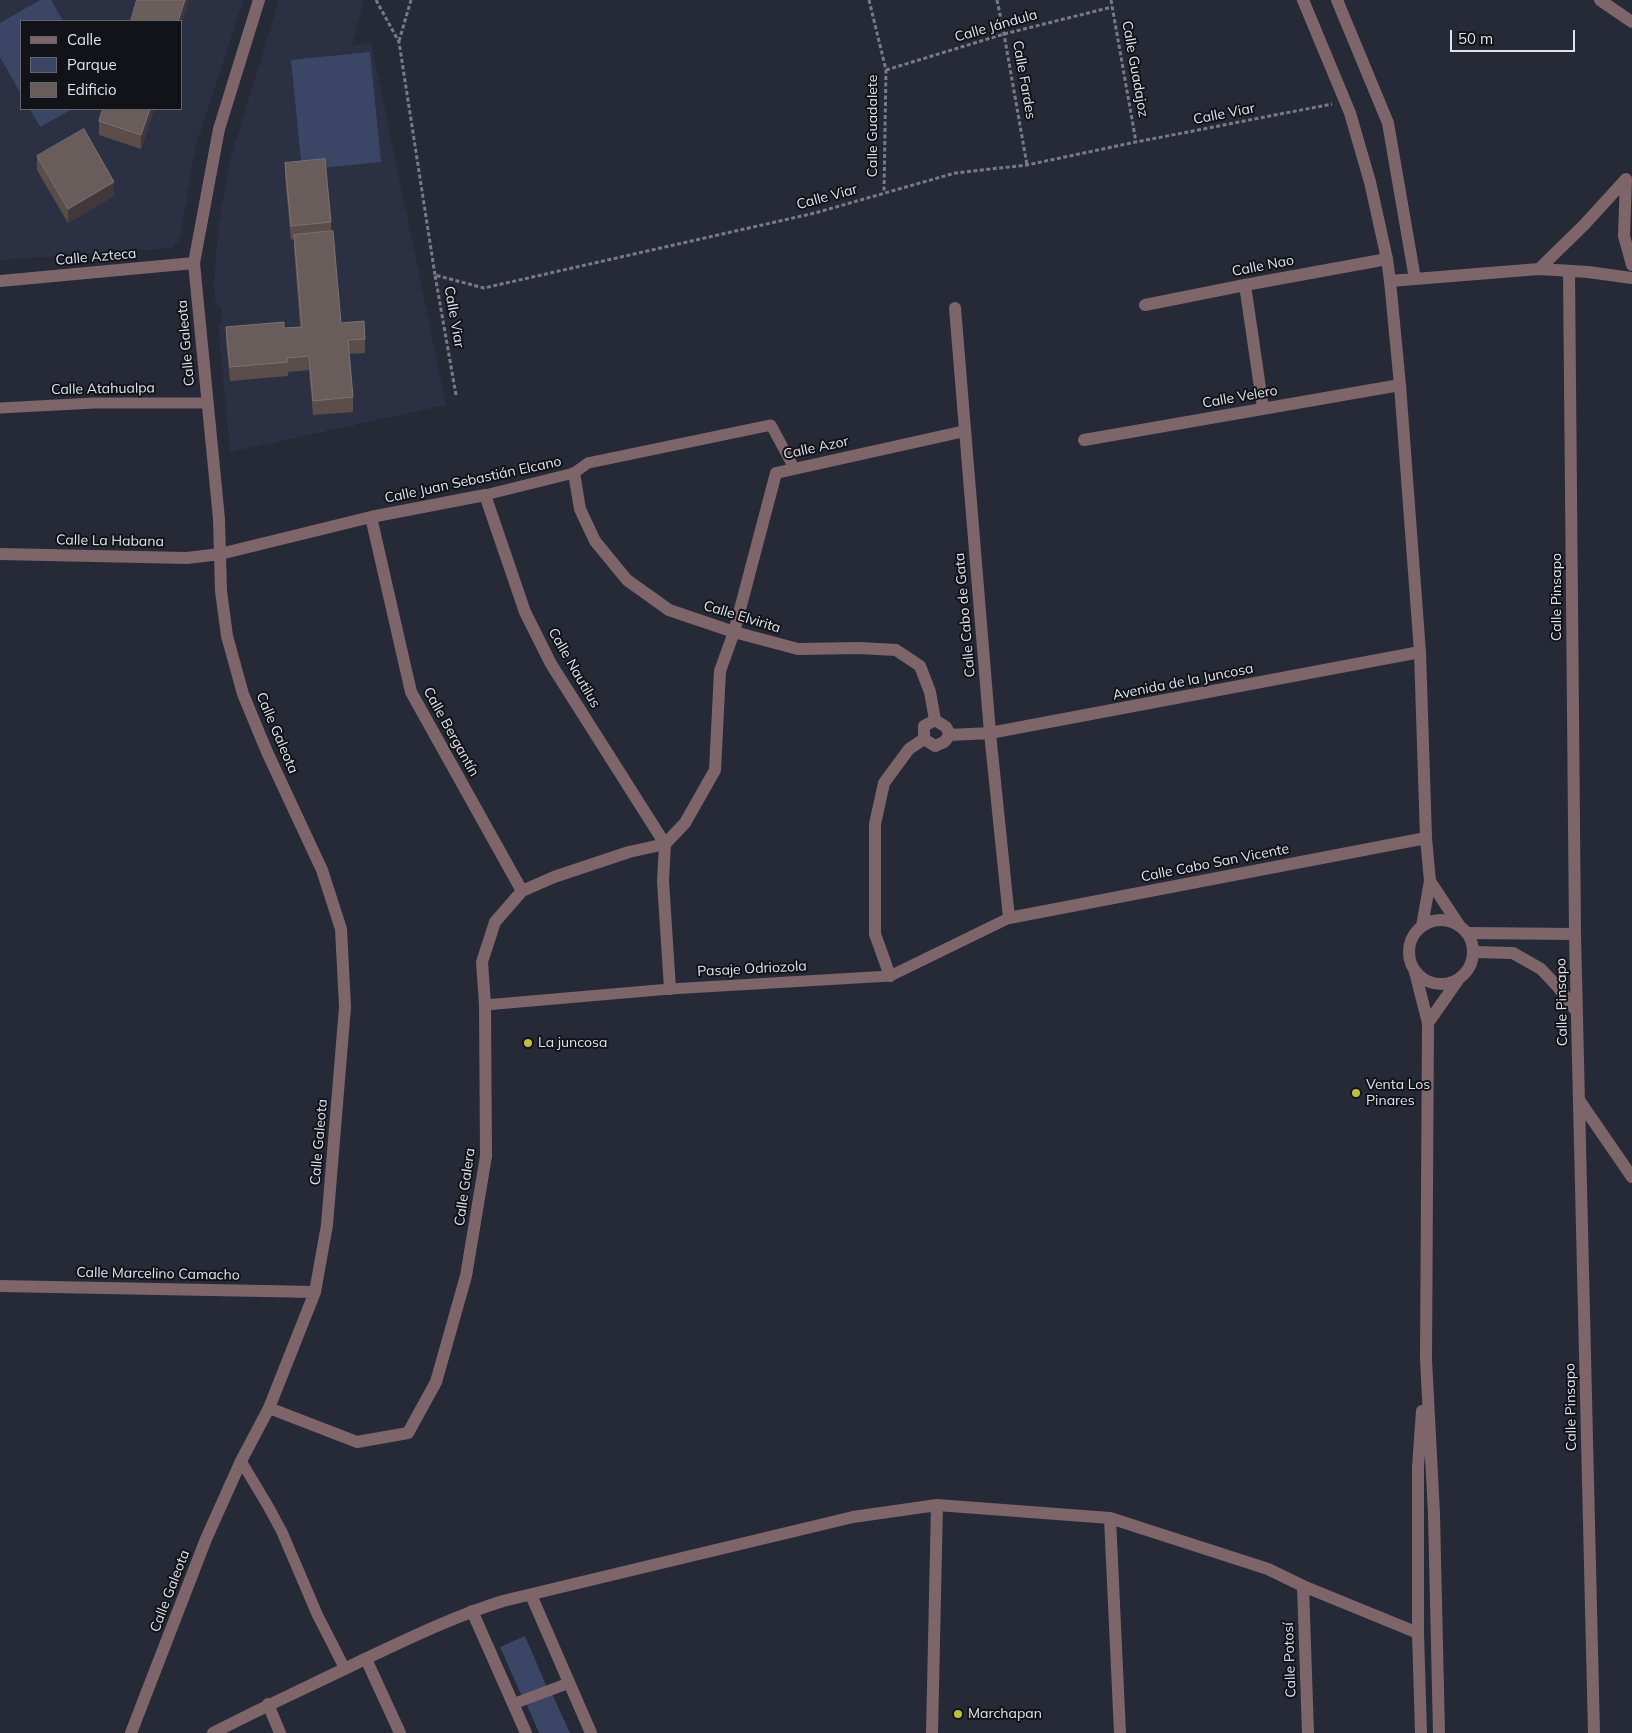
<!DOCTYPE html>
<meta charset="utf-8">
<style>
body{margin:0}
#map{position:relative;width:1632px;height:1733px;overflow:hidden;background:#262a36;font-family:Mulish,sans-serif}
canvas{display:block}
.legend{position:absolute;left:20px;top:20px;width:162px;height:90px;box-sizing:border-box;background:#111318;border:1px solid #64666c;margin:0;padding:6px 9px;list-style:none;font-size:15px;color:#e0e3eb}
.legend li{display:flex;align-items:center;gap:10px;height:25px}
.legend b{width:25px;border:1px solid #64666c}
.scale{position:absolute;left:1450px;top:30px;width:125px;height:22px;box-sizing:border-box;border:2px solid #e0e3eb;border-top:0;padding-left:6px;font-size:15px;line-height:18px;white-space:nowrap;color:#e0e3eb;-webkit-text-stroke:4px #111318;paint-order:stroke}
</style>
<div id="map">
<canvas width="1632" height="1733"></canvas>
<ul class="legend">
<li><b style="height:6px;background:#7e656a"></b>Calle</li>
<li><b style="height:14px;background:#3b4667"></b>Parque</li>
<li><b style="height:14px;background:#695d5b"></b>Edificio</li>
</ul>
<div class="scale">50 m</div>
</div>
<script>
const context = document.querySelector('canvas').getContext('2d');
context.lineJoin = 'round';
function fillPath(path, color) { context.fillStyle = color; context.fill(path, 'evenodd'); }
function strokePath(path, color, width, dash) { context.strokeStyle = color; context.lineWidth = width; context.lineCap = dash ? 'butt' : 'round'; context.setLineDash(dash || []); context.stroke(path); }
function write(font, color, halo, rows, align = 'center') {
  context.font = font + ' Mulish,sans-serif'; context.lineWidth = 4; context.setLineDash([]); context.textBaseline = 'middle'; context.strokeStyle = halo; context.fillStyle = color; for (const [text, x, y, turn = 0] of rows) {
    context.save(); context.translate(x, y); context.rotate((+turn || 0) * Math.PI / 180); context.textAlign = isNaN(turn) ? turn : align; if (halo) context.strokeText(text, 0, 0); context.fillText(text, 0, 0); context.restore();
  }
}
const built = new Path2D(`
 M0,0h243l-48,149 -15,90 -7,9 -173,12zM21,21h160v88h-160z
 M279,0h85l-13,46 20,-4 75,363 -216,47 -12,-127 4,-3 -1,-15 -5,-3 -2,-20 4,-56 12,-68z`);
const green = new Path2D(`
 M40,0h11l12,21h-42v73l-21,-37v-34z
 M370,52l11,110 -79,8 -11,-110z
 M30,109h42l-32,18z
 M525,1636l23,54 -24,11 -24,-54z
 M552,1694l18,39h-31l-12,-28z`);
const path = new Path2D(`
 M376,0l23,42 36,233
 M869,0l17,70 -2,123
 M997,0l7,34 23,131
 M1111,0l25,142
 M399,41l12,-41
 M886,70l118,-36 108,-27
 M456,395l-21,-120 49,13 331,-75 140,-40 72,-8 104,-22 201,-39`);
const pedestrian = new Path2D(`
 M0,408l94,-5h113
 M485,495l89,-22 14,-10 183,-38 23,43
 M485,1005l185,-16 220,-13 119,-58
 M241,1461l27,45 14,26 35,82 28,55
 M513,1704l56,-21`);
const minor = new Path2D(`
 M1337,0l51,123 27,156
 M1600,0l32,22
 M1632,265l-8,-29 2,-57 -42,46 -45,44 49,3 44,6
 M1569,271l6,663 19,799
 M0,281l194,-18
 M1390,281l149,-12
 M1245,285l18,123
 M1145,305l100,-20 142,-26
 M955,308l35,425 19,185 417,-80
 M1084,440l316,-55
 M574,473l6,36 15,32 32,39 42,30 65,22 64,17 62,-1 36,2 24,16 10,26 5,28
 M371,517l40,175 111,199
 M0,554l187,4 33,-4 151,-37 114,-22 40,117 26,52 114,180
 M935,720l11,7 4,8 -6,7 -9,4 -11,-7v-13z
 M950,735l40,-2 430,-81
 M1467,933l108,1
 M1473,952l40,1 28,16 17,18 19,25
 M890,976l-15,-42v-110l9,-41 25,-34 15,-10
 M670,989l-7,-108 2,-37 20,-21 30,-53 5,-99 14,-39 42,-159 189,-42
 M1579,1100l53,77
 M0,1286l315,6
 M269,1408l88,34 51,-9 28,-51 30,-106 20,-120 -1,-151 -3,-43 13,-40 27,-31 32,-14 75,-25 36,-8
 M1110,1518l10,215
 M1303,1586l5,147
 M531,1595l60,138
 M472,1611l54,122
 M366,1659l34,74
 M268,1704l12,29
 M131,1733l75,-194 35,-78 28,-53 46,-116 12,-67 18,-218 -4,-78 -19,-59 -55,-118 -24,-58 -16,-58 -6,-45 -2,-72 -25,-256 25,-134 40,-129
 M213,1733c50,-26 101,-49 152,-74 45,-21 90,-43 138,-58l350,-84 84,-12 173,13 158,51 35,17 115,47
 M932,1733l5,-228`);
const tertiary = new Path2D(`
 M1303,0l47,113 20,69 17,77 3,22 10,104 20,267 6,186 4,43 -8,45
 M1430,881l29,44
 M1409 952a32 32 0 1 1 64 0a32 32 0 1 1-64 0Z
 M1415,972l13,51 -2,336 8,155 5,219
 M1428,1023l30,-43
 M1421,1733l-3,-100v-166l4,-56`);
const wall = new Path2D(`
 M154,109l-13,40 -42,-14v-14z
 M37,156l77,40 -46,27 -31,-53z
 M285,163l46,59v10l10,91 24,16v14l-16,1 4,43v15l-40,3 -4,-45 -21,2v4l-58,5 -4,-40v-14l58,1 16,-1 -6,-78v-10l-3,1 -6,-63z`);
const shadedWall = new Path2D(`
 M185,0h4l-8,25v-4h-3z
 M150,109h4l-13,40v-14z
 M114,182v14l-46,27v-14z`);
const building = new Path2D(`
 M137,0h48l-7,21h-47z
 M103,109h47l-9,26 -42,-14z
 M84,129l30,53 -46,27 -31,-53z
 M325,159l6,63 -40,4 -6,-63z
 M333,231l8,92 23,-2 1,18 -17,1 5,57 -40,4 -4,-45 -22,2 1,4 -58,5 -4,-40 58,-5v6l18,-1 -8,-92z`);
const markers = [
 [528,1043,5,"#c4bc3d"],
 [1356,1093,5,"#c4bc3d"],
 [958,1714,5,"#c4bc3d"]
];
const streetNames = [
 ["Calle Jándula",996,26,-16],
 ["Calle Guadajoz",1135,69,80],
 ["Calle Fardes",1024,80,80],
 ["Calle Viar",1224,114,-11],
 ["Calle Guadalete",873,126,-90],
 ["Calle Viar",827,197,-15],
 ["Calle Azteca",96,257,-5],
 ["Calle Nao",1263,266,-11],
 ["Calle Viar",454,317,80],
 ["Calle Galeota",186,343,-95],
 ["Calle Atahualpa",103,389,-1],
 ["Calle Velero",1240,397,-10],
 ["Calle Azor",816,448,-12],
 ["Calle Juan Sebastián Elcano",473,480,-12],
 ["Calle La Habana",110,541,1],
 ["Calle Pinsapo",1557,597,-90],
 ["Calle Cabo de Gata",965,615,-95],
 ["Calle Elvirita",742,617,17],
 ["Calle Nautilus",574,668,60],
 ["Avenida de la Juncosa",1183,682,-11],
 ["Calle Bergantín",451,732,61],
 ["Calle Galeota",277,733,67],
 ["Calle Cabo San Vicente",1215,863,-11],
 ["Pasaje Odriozola",752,969,-3],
 ["Calle Pinsapo",1562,1002,-91],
 ["Calle Galeota",319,1142,-85],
 ["Calle Galera",465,1187,-82],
 ["Calle Marcelino Camacho",158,1274,1],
 ["Calle Pinsapo",1571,1407,-91],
 ["Calle Galeota",170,1591,-69],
 ["Calle Potosí",1290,1660,-92]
];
const poiNames = [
 ["La juncosa",538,1043],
 ["Venta Los",1366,1085],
 ["Pinares",1366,1101],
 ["Marchapan",968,1714]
];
fillPath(built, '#2b3143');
fillPath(green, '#3b4667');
strokePath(path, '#787b85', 3, [4, 2.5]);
strokePath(pedestrian, '#7e656a', 11);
strokePath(minor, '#7e656a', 12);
strokePath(tertiary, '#7e656a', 12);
fillPath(wall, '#5b4d49');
fillPath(shadedWall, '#40383a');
fillPath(building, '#695d5b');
strokePath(building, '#7c7271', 1);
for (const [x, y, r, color] of markers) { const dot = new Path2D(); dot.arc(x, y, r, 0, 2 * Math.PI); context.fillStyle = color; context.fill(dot); strokePath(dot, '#111318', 2); }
write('14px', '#e0e3eb', '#111318', streetNames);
write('14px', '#e0e3eb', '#111318', poiNames, 'left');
</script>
